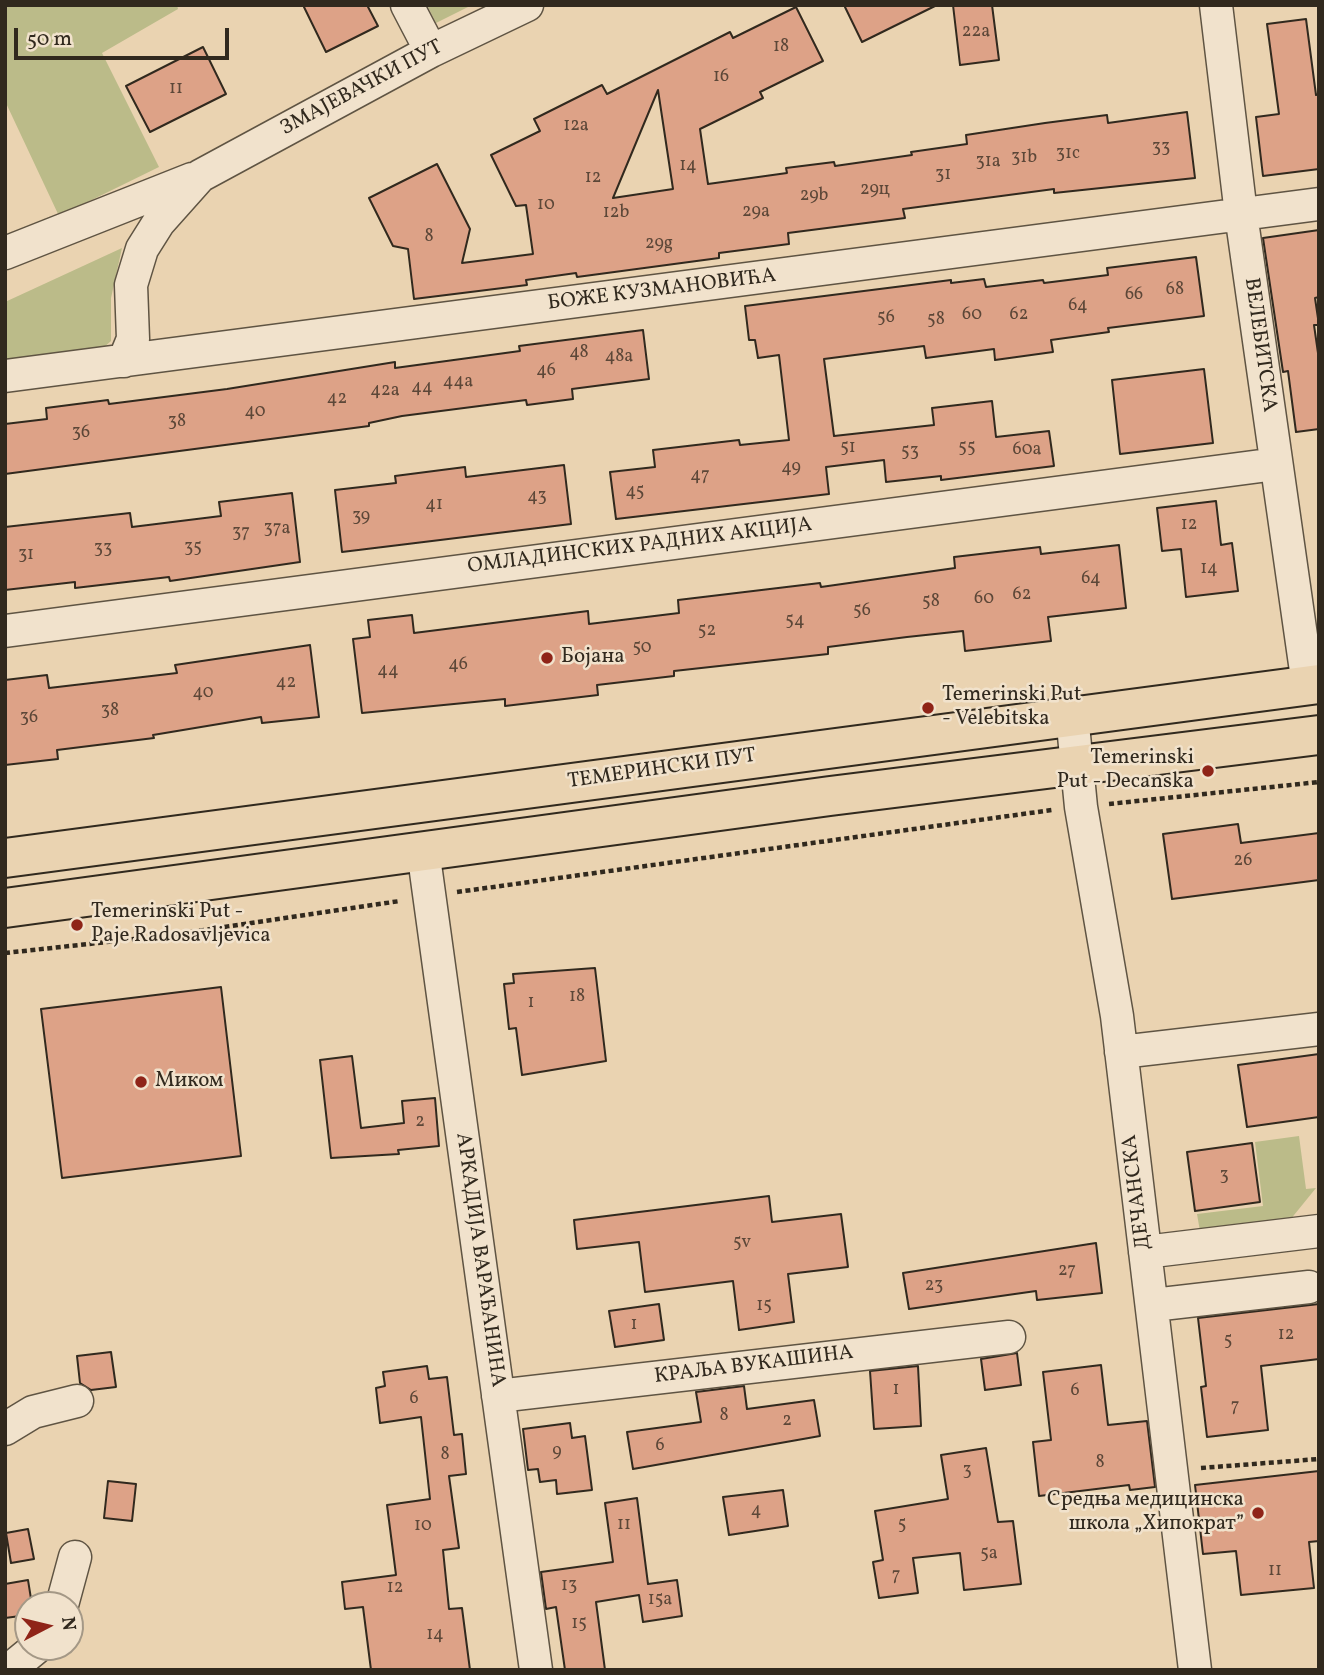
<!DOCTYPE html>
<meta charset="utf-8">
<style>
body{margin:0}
#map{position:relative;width:1324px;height:1675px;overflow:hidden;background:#ead3b1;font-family:Vollkorn,serif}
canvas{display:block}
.frame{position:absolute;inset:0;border:7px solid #31291e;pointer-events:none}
.north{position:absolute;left:14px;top:1591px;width:70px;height:70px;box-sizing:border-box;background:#f1e2cc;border:2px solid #a49886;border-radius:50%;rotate:83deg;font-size:19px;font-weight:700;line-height:28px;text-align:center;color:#31291e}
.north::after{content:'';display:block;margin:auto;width:24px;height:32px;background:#8f2418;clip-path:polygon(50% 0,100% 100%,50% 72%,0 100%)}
.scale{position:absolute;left:14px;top:28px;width:215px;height:32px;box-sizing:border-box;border:4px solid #31291e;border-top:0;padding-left:9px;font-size:21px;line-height:24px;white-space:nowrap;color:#31291e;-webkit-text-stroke:5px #f1e2cc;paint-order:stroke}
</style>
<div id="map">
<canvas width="1324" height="1675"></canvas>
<div class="frame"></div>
<div class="north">N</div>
<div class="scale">50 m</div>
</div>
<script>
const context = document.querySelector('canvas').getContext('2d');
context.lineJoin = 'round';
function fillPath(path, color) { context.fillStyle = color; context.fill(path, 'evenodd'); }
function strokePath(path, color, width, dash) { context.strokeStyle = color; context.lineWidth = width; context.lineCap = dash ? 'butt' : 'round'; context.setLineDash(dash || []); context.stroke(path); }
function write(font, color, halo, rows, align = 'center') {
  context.font = font + ' Vollkorn,serif'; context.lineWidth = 5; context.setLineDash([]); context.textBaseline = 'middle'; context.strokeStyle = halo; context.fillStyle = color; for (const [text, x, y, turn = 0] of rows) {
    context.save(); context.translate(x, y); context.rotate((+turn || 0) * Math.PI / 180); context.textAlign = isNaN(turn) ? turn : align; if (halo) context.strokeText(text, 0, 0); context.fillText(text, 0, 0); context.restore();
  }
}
const green = new Path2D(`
 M5,5h172l1,4 -76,44 57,114 -100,49 -54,-115z
 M427,5h45l-36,18z
 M122,248l-11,50v43l-10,9 -96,11v-59z
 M1299,1136l7,53 10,-1 -26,32 -89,17 -4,-23 66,-8 -8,-64z`);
const building = new Path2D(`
 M303,5h64l11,21 -52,26z
 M844,5h93l-75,37z
 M953,5h39l7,55 -39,5z
 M796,7l27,54 -63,31 3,6 -63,31 8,55 79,-11 -1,-5 48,-6 1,4 77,-11 -1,-3 56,-8 -1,-9 79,-12 62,-8 1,8 79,-11 8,66 -141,15v-4l-151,20 2,9 -117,15 1,11 -70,9v5l-142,19 -1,-4 -50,7 1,5 -113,14 -6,-50 -15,-3 -24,-48 68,-34 33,65 -8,34 71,-9 -7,-49 -10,1 -25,-51 49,-24 -6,-12 68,-34 5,9 123,-62 3,6zM658,90l15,99 -60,9z
 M1306,19l10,76 3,-1v75l-56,7 -7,-59 23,-3 -12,-90z
 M203,47l23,47 -76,38 -24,-46z
 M1319,230v67l-4,1 4,27h-5l5,35v69l-23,3 -8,-61 -5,1 -20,-134z
 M1196,257l8,59 -96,12 1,4 -58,8 2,12 -58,8 -1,-11 -68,9 -2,-12 -100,13 10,77 100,-11 -2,-17 60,-7 4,36 53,-6 5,35 -113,14v-4l-55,6 -2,-22 -58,7 3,27 -213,25 -6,-47 45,-5 -2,-17 86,-10 1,5 49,-5 -10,-85 -21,3 -3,-18h-6l-4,-34 206,-26v3l33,-4 2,8 57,-7 1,3 64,-8 -1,-7z
 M643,330l6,49 -77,10 1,10 -46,6 -1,-5 -124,16 -33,7v3l-364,48v-50l42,-5 -1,-11 62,-8 1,4 118,-15 168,-27v6l125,-17 -1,-5z
 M1204,369l9,74 -93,11 -8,-74z
 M564,465l7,59 -229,28 -7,-62 61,-7 -1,-7 70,-9 1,10z
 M292,493l8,69 -130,19 -1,-4 -94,11v-6l-70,8v-63l125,-14 2,14 89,-11 -2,-14z
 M1216,501l5,44 11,-2 6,48 -52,6 -5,-48 -19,2 -5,-43z
 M1119,545l7,63 -78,9 3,24 -86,10 -2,-20 -56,6 -79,10v7l-154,17v5l-77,9 1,10 -93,11v-7l-143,14 -9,-74 17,-2 -2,-17 44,-5 2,18 174,-22 1,13 90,-11 -1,-13 142,-17 1,4 134,-19 -1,-11 86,-10 1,7z
 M310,645l9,72 -57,6 -1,-6 -108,18 1,3 -97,12 1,9 -53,6v-85l42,-5 2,13 128,-15 -2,-8z
 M1238,824l3,19 78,-10v47l-147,19 -9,-65z
 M595,968l11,93 -84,14 -6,-47 -7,1 -5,-45 10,-1 -1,-9z
 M221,987l20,169 -179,22 -21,-169z
 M1319,1054v63l-72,10 -9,-62z
 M352,1056l9,72 43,-5 -2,-22 33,-3 4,48 -41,4 1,4 -68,4 -11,-98z
 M1252,1143l8,59 -65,9 -8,-59z
 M769,1196l3,26 69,-8 7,53 -60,7 6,48 -55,8 -6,-49 -88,11 -6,-50 -62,7 -3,-29z
 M1096,1243l6,50 -65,7 -1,-9 -127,18 -6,-36z
 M659,1304l5,36 -49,7 -6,-36z
 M1319,1304v55l-58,7 7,64 -61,7 -6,-50 5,-1 -8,-68z
 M111,1352l5,35 -25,3 -11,-7 -3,-27z
 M1017,1353l4,32 -36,5 -4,-31z
 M1101,1365l7,60 39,-4 8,66 -25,3 -1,-5 -90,11 -6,-54 18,-2 -8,-68z
 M427,1366l2,13 18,-2 7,58 8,-1 4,40 -17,2 10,72 -16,2 6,59 13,-1 8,62h-99l-8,-63 -18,2 -3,-27 54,-7 -9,-70 43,-6 -9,-82 -41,6 -4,-35 9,-2 -2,-14z
 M918,1366l3,60 -47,3 -4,-58z
 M744,1386l3,23 67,-9 6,36 -187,33 -6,-37 74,-10 -5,-30z
 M570,1423l2,15 13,-2 7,54 -35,4 -1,-14 -16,2 -2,-13 -10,1 -5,-41z
 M986,1448l12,74 15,-1 8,63 -57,6 -4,-37 -47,5 5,35 -39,5 -6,-36 10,-2 -8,-49 73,-12 -7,-44z
 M1319,1471v70l-10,1 5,46 -73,7 -5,-44 -33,3 -8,-69z
 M108,1481l28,3 -4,37 -28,-3z
 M783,1490l5,36 -59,9 -6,-38z
 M637,1498l11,86 29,-4 5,36 -39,6 -4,-27 -43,7 9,68h-40l-9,-63 -10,2 -5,-37 72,-10 -8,-59z
 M28,1529l6,30 -23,4 -5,-30z
 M28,1580l4,25h-4v10l-23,3v-34z`);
const path = new Path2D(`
 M1109,804l210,-22
 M457,892l595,-82
 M5,953l158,-17 237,-35
 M1201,1468l118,-9`);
const minor = new Path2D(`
 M407,5l24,46
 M1216,5l25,209 67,471
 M5,253l187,-74
 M124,361l9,-22 -2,-54 11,-36 17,-27 41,-46 231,-125 96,-46
 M5,376l1314,-172
 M5,631l1271,-167
 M1072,715l9,92 36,209 78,654
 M423,850l113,820
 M1121,1052l198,-23
 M1145,1252l174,-21
 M1153,1305l156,-18
 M498,1396l511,-59
 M5,1429l28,-17 44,-11
 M62,1605l13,-48
 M9,1670l28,-23`);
const major = new Path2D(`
 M5,858l1314,-174
 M5,908l825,-112 489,-61`);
const markers = [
 [547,658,7,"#8f2418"],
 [928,708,7,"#8f2418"],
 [1208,771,7,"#8f2418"],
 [77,925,7,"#8f2418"],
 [141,1082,7,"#8f2418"],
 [1258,1513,7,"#8f2418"]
];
const numberNames = [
 ["22a",976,33],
 ["18",781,48],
 ["16",721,78],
 ["11",176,90],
 ["12a",576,127],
 ["33",1161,149],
 ["31c",1068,155],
 ["31b",1024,159],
 ["31a",988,163],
 ["14",688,167],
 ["31",943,176],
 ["12",593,179],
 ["29ц",875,191],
 ["29b",814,197],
 ["10",546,206],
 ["29a",756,213],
 ["12b",616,214],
 ["8",429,238],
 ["29g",659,245],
 ["68",1175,291],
 ["66",1134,296],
 ["64",1078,307],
 ["60",972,316],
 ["62",1019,316],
 ["56",886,319],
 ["58",936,321],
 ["48",579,354],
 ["48a",619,358],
 ["46",546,372],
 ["44a",458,383],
 ["44",422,389],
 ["42a",385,392],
 ["42",337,400],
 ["40",255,413],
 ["38",177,423],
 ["36",81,434],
 ["51",848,449],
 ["55",967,449],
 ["60a",1027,451],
 ["53",910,453],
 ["49",791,469],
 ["47",700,477],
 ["45",635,493],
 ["43",537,498],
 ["41",434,506],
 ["39",361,518],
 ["12",1189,526],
 ["37a",277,530],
 ["37",241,534],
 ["35",193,549],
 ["33",103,550],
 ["31",26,556],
 ["14",1209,570],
 ["64",1091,580],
 ["62",1022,596],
 ["60",984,600],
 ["58",931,603],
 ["56",862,612],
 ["54",795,622],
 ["52",707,632],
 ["50",642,649],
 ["46",458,666],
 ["44",388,672],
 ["42",286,684],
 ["40",203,694],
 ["38",110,712],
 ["36",29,719],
 ["26",1243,862],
 ["18",577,998],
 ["1",531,1004],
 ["2",420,1123],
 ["3",1224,1177],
 ["5v",742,1244],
 ["27",1067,1272],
 ["23",934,1287],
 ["15",764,1307],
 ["1",634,1326],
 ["12",1286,1336],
 ["5",1228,1342],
 ["1",896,1391],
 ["6",1075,1392],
 ["6",414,1400],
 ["7",1235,1408],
 ["8",724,1417],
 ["2",787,1422],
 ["6",660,1447],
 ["9",557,1453],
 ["8",445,1456],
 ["8",1100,1464],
 ["3",967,1472],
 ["4",756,1512],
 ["11",624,1526],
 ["5",902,1526],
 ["10",423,1527],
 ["5a",989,1555],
 ["11",1275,1572],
 ["7",896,1577],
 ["13",569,1587],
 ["12",395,1589],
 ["15a",660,1601],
 ["15",579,1625],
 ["14",435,1636]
];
const streetNames = [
 ["ЗМАЈЕВАЧКИ ПУТ",362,89,-28],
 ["БОЖЕ КУЗМАНОВИЋА",662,291,-7],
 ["ВЕЛЕБИТСКА",1259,345,82],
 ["ОМЛАДИНСКИХ РАДНИХ АКЦИЈА",640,547,-7],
 ["ТЕМЕРИНСКИ ПУТ",662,770,-8],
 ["ДЕЧАНСКА",1138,1192,-97],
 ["АРКАДИЈА ВАРАЂАНИНА",479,1260,82],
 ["КРАЉА ВУКАШИНА",754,1366,-7]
];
const poiNames = [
 ["Бојана",561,658],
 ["Temerinski Put",942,696],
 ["- Velebitska",942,720],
 ["Temerinski",1194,759,"right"],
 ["Put - Decanska",1194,783,"right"],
 ["Temerinski Put -",91,913],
 ["Paje Radosavljevica",91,937],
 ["Миком",155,1082],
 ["Средња медицинска",1244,1501,"right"],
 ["школа „Хипократ”",1244,1525,"right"]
];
fillPath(green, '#bbbb89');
fillPath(building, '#dda287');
strokePath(building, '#31291e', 2);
strokePath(minor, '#5f5443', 35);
strokePath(major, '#31291e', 42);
strokePath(path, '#31291e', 4.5, [5, 3.5]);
strokePath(minor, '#f1e2cc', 32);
strokePath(major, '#ead3b1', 38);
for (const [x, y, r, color] of markers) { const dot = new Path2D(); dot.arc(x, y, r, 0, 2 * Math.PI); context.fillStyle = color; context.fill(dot); strokePath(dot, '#f1e2cc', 2.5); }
write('18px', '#5c4738', null, numberNames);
write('21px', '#31291e', '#f1e2cc', streetNames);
write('21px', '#31291e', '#f1e2cc', poiNames, 'left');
</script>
